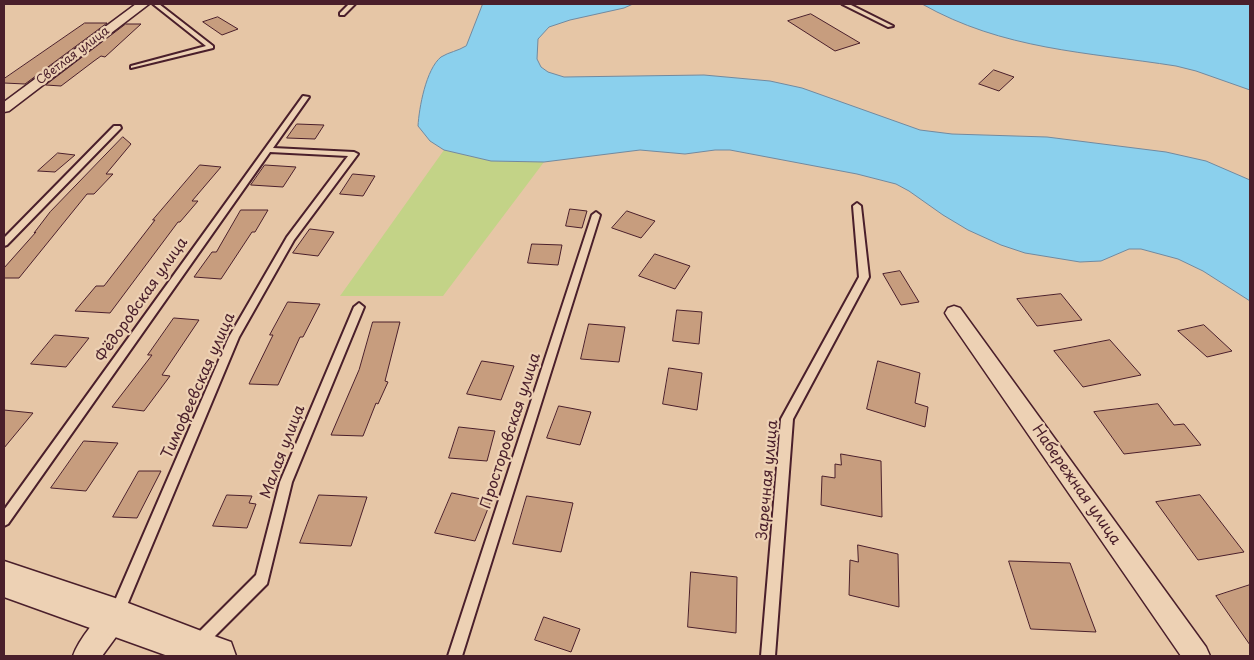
<!DOCTYPE html>
<meta charset="utf-8">
<style>
body{margin:0}
#map{position:relative;width:1254px;height:660px;overflow:hidden;background:#e6c6a6;font-family:"Playpen Sans",sans-serif}
canvas{display:block}
.frame{position:absolute;inset:0;border:5px solid #4a1f2b;pointer-events:none}
</style>
<div id="map">
<canvas width="1254" height="660"></canvas>
<div class="frame"></div>
</div>
<script>
const context = document.querySelector('canvas').getContext('2d');
context.lineJoin = 'round';
function fillPath(path, color) { context.fillStyle = color; context.fill(path, 'evenodd'); }
function strokePath(path, color, width, dash) { context.strokeStyle = color; context.lineWidth = width; context.lineCap = dash ? 'butt' : 'round'; context.setLineDash(dash || []); context.stroke(path); }
function write(font, color, halo, rows, align = 'center') {
  context.font = font + ' "Playpen Sans",sans-serif'; context.lineWidth = 4.5; context.setLineDash([]); context.textBaseline = 'middle'; context.strokeStyle = halo; context.fillStyle = color; for (const [text, x, y, turn = 0] of rows) {
    context.save(); context.translate(x, y); context.rotate((+turn || 0) * Math.PI / 180); context.textAlign = isNaN(turn) ? turn : align; if (halo) context.strokeText(text, 0, 0); context.fillText(text, 0, 0); context.restore();
  }
}
const green = new Path2D(`
 M444,150l47,11 53,1 -101,134h-103z`);
const water = new Path2D(`
 M483,4h150l-9,4 -54,12 -21,7 -11,12 -1,20 4,8 7,5 16,5 140,-2 66,6 32,7 118,42 32,4 95,3 119,15 40,9 44,19v121l-47,-30 -25,-12 -37,-10h-12l-28,12 -21,1 -55,-9 -24,-8 -33,-15 -25,-15 -34,-24 -13,-7 -39,-10 -127,-24h-15l-30,4 -45,-4 -96,12 -53,-1 -47,-11 -14,-9 -12,-15c1,-18 8,-57 23,-69 8,-5 17,-6 25,-11z
 M922,4h328v86l-54,-19 -20,-5c-89,-14 -173,-16 -254,-62z`);
const building = new Path2D(`
 M811,14l49,29 -25,8 -47,-30z
 M218,17l20,12 -16,6 -19,-13z
 M85,23h22l-82,61 -21,-1v-4z
 M126,24h15l-36,33 -4,-1 -7,5 -33,25 -15,-1z
 M994,70l20,7 -15,14 -20,-7z
 M297,124l27,1 -9,14 -28,-1z
 M123,137l8,7 -25,30h7l-19,20h-7l-68,84h-15v-10l32,-36 -2,1 16,-21z
 M58,153l17,2 -20,17 -17,-1z
 M200,165l21,2 -29,34h6l-18,21h-2l-68,91 -35,-2 21,-25h8l51,-66h-2z
 M265,165l31,2 -13,20 -32,-2z
 M353,174l22,2 -12,20 -23,-2z
 M570,209l17,2 -5,17 -16,-2z
 M241,210h27l-13,22h-3l-31,47 -27,-2 18,-25h4z
 M627,211l28,10 -14,17 -29,-10z
 M310,229l24,3 -16,24 -25,-3z
 M532,244l30,1 -4,20 -30,-2z
 M655,254l35,12 -15,23 -36,-13z
 M900,271l19,31 -18,3 -18,-31z
 M1061,294l21,26 -45,6 -20,-27z
 M288,302l32,2 -17,33h-3l-22,48 -29,-1 24,-49h-3z
 M677,310l25,2 -3,32 -26,-3z
 M174,318l25,2 -37,55 8,1 -26,35 -32,-4 40,-52h-4z
 M373,322h27l-15,59 3,1 -10,22 -2,-1 -13,33 -32,-1 28,-65z
 M589,324l36,3 -6,35 -38,-3z
 M1204,325l28,26 -25,6 -29,-26z
 M55,335l34,3 -23,29 -35,-3z
 M1110,340l31,35 -58,12 -29,-36z
 M482,361l32,5 -13,34 -34,-6z
 M878,361l42,12 -5,30 13,4 -3,20 -58,-18z
 M669,368l33,5 -5,37 -34,-6z
 M1158,404l16,21 10,-1 17,21 -77,9 -30,-42z
 M559,406l32,6 -11,33 -33,-7z
 M4,410l29,3 -29,35z
 M459,427l36,4 -8,30 -38,-3z
 M84,441l34,2 -32,48 -35,-3z
 M841,454l40,7 1,56 -61,-12 1,-29 13,2v-14l6,1z
 M139,471h22l-24,47 -24,-1z
 M452,493l39,8 -16,40 -40,-8z
 M227,495l25,1 -3,7 7,1 -9,24 -34,-2z
 M319,495l48,2 -16,49 -51,-3z
 M1200,495l44,57 -46,8 -42,-58z
 M527,496l46,7 -12,49 -48,-8z
 M858,545l40,9 1,53 -50,-12 1,-35 8,2z
 M1009,561l61,2 26,69 -65,-3z
 M691,572l46,5 -1,56 -48,-6z
 M1250,585v60l-34,-49z
 M544,617l36,12 -9,23 -36,-12z`);
const service = new Path2D(`
 M153,4h6l54,42v2l-82,20v-2l75,-20z
 M349,4h6l-11,11h-4v-2z
 M842,4h7l44,22 -5,1z
 M303,96l6,1 -36,51 81,4 4,2 -64,86 -55,97 -117,280 -5,2 -5,-2 -2,-5 119,-275 58,-100 61,-81 -78,-4 -262,372 -4,2v-16z
 M114,126h6l1,2 -114,117 -3,1v-8z
 M857,203l4,3 8,71 -76,142 -18,237h-14l20,-237 78,-142 -6,-71z
 M596,212l4,3 -138,441h-14l144,-441z
 M359,303l5,4 -72,175 -25,102 -64,64 -5,2 -5,-2 -2,-5 2,-5 63,-63 24,-93 74,-175z`);
const minor = new Path2D(`
 M136,4h13l-140,107 -5,1v-10z
 M954,306l6,2 246,339 4,9h-29l-233,-338 -3,-5 3,-5z
 M115,604l9,4 4,9 -4,9 -22,30h-29c5,-15 27,-45 42,-52z`);
const secondary = new Path2D(`
 M4,561l111,37 102,39 14,5 5,14h-68l-164,-59z`);
const farStreetnames = [
 ["Светлая улица",73,56,-37]
];
const streetNames = [
 ["Фёдоровская улица",142,300,-55],
 ["Тимофеевская улица",199,386,-66],
 ["Просторовская улица",511,431,-72],
 ["Малая улица",283,452,-69],
 ["Заречная улица",768,480,-85],
 ["Набережная улица",1076,485,55]
];
fillPath(green, '#c3d387');
fillPath(water, '#8bd0ed');
strokePath(water, '#71899f', 1);
fillPath(building, '#c79d7e');
strokePath(building, '#4a1f2b', 1);
strokePath(service, '#4a1f2b', 4);
strokePath(minor, '#4a1f2b', 3);
strokePath(secondary, '#4a1f2b', 3);
fillPath(service, '#edd1b4');
fillPath(minor, '#edd1b4');
fillPath(secondary, '#edd1b4');
write('12px', '#4a1f2b', '#edd1b4', farStreetnames);
write('15px', '#4a1f2b', '#edd1b4', streetNames);
</script>
